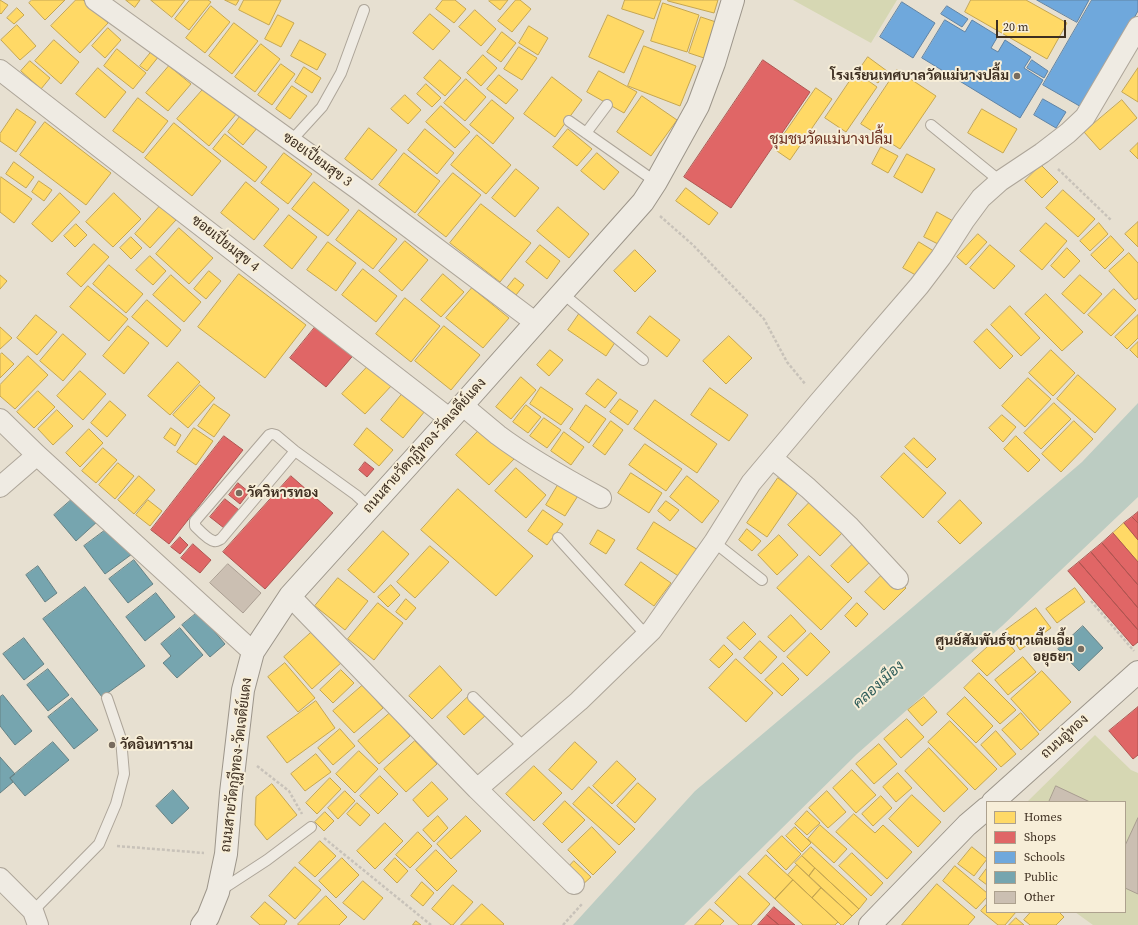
<!DOCTYPE html>
<meta charset="utf-8">
<style>
body{margin:0}
#map{position:relative;width:1138px;height:925px;overflow:hidden;background:#e7e0d1;font-family:"Source Serif 4",serif}
canvas{display:block}
.legend{position:absolute;left:986px;top:801px;width:140px;height:112px;box-sizing:border-box;background:#f7eed8;border:1px solid #ada18e;margin:0;padding:5px 7px;list-style:none;font-size:12px;color:#3d2e20}
.legend li{display:flex;align-items:center;gap:8px;height:20px}
.legend b{width:20px;border:1px solid #ada18e}
.scale{position:absolute;left:996px;top:20px;width:70px;height:18px;box-sizing:border-box;border:2px solid #3d2e20;border-top:0;padding-left:5px;font-size:12px;line-height:14px;white-space:nowrap;color:#3d2e20;-webkit-text-stroke:3px #f7eed8;paint-order:stroke}
</style>
<div id="map">
<canvas width="1138" height="925"></canvas>
<ul class="legend">
<li><b style="height:11px;background:#ffd966"></b>Homes</li>
<li><b style="height:11px;background:#e06666"></b>Shops</li>
<li><b style="height:11px;background:#6fa8dc"></b>Schools</li>
<li><b style="height:11px;background:#76a5af"></b>Public</li>
<li><b style="height:11px;background:#cbbfb2"></b>Other</li>
</ul>
<div class="scale">20 m</div>
</div>
<script>
const context = document.querySelector('canvas').getContext('2d');
context.lineJoin = 'round';
function fillPath(path, color) { context.fillStyle = color; context.fill(path, 'evenodd'); }
function strokePath(path, color, width, dash) { context.strokeStyle = color; context.lineWidth = width; context.lineCap = dash ? 'butt' : 'round'; context.setLineDash(dash || []); context.stroke(path); }
function write(font, color, halo, rows, align = 'center') {
  context.font = font + ' "Source Serif 4",Sarabun,serif'; context.lineWidth = 4; context.setLineDash([]); context.textBaseline = 'middle'; context.strokeStyle = halo; context.fillStyle = color; for (const [text, x, y, turn = 0] of rows) {
    context.save(); context.translate(x, y); context.rotate((+turn || 0) * Math.PI / 180); context.textAlign = isNaN(turn) ? turn : align; if (halo) context.strokeText(text, 0, 0); context.fillText(text, 0, 0); context.restore();
  }
}
const green = new Path2D(`
 M793,0h104l-26,43z
 M1095,735l36,35 7,3v152h-45l-18,-13h50v-110h-98z`);
const water = new Path2D(`
 M1138,403v94l-136,129 -145,128 -173,171h-111l122,-134 211,-178 176,-151z`);
const homes = new Path2D(`
 M0,0l8,5 -7,9 -1,-1z
 M32,0h33l-20,20 -16,-17z
 M76,0h7l25,23 -28,30 -29,-27z
 M126,0h14l-5,7z
 M151,0h34l-13,17z
 M190,0h18l3,2 -22,28 -14,-11z
 M225,0h14l-3,5z
 M244,0h37l-12,25 -30,-15z
 M443,0h12l11,9 -12,14 -18,-14z
 M490,0h18l-8,10 -11,-9z
 M516,0h4l11,9 -19,23 -14,-11z
 M625,0h36l-7,19 -32,-10z
 M668,0h50l-4,13 -46,-12z
 M971,0h55l41,23 -20,36 -82,-47z
 M663,3l36,12 -12,37 -36,-11z
 M211,6l19,16 -25,31 -19,-15z
 M17,8l7,7 -10,9 -7,-6z
 M475,10l21,19 -15,17 -22,-19z
 M430,14l20,17 -17,19 -20,-17z
 M278,15l16,8 -13,24 -16,-8z
 M608,15l36,16 -20,42 -35,-16z
 M701,17l15,5 -12,36 -15,-5z
 M234,23l24,18 -26,33 -23,-18z
 M17,25l19,21 -16,14 -19,-20z
 M529,26l19,12 -10,17 -19,-12z
 M108,28l13,12 -16,18 -13,-12z
 M502,32l14,11 -15,19 -14,-10z
 M54,40l25,22 -18,22 -26,-23z
 M300,40l26,14 -9,16 -26,-14z
 M261,44l19,15 -25,33 -20,-15z
 M644,46l52,20 -16,40 -52,-20z
 M519,47l18,11 -15,22 -18,-11z
 M117,49l29,24 -13,16 -29,-23z
 M152,51l7,5 -12,15 -7,-5z
 M483,55l14,13 -16,18 -14,-13z
 M868,57l19,14 -9,12 -19,-13z
 M440,60l21,18 -16,18 -21,-18z
 M30,61l20,17 -9,11 -20,-18z
 M281,64l14,10 -23,31 -14,-10z
 M169,66l22,18 -23,27 -22,-18z
 M304,67l17,11 -9,15 -17,-11z
 M98,68l28,24 -21,26 -29,-24z
 M1138,68v34l-16,-10z
 M897,70l39,26 -36,53 -39,-25z
 M599,71l38,21 -13,21 -37,-21z
 M856,72l21,15 -31,45 -21,-14z
 M499,75l19,15 -12,14 -19,-15z
 M552,77l30,23 -27,37 -31,-23z
 M466,79l20,18 -21,24 -21,-18z
 M426,84l15,14 -9,9 -15,-13z
 M206,86l31,27 -28,33 -32,-27z
 M292,86l15,10 -17,23 -14,-10z
 M816,88l16,11 -42,61 -16,-11z
 M405,95l16,15 -13,14 -17,-15z
 M642,96l35,24 -26,36 -34,-24z
 M138,98l30,23 -25,32 -30,-22z
 M492,100l22,18 -21,26 -23,-19z
 M1122,100l15,18 -37,32 -16,-18z
 M441,106l29,26 -15,16 -29,-26z
 M17,109l19,13 -20,30 -16,-11v-7z
 M982,109l35,20 -14,24 -35,-20z
 M242,114l16,13 -15,18 -15,-13z
 M45,122l66,51 -25,32 -66,-50z
 M174,123l47,38 -29,35 -47,-38z
 M369,128l28,22 -25,30 -27,-21z
 M425,129l29,24 -17,21 -29,-24z
 M568,129l24,20 -15,17 -24,-19z
 M225,134l42,33 -12,15 -42,-33z
 M477,135l34,30 -25,29 -35,-29z
 M1138,143v16l-8,-8z
 M881,147l17,9 -10,17 -16,-9z
 M284,153l28,21 -24,30 -27,-21z
 M404,153l36,28 -25,32 -36,-28z
 M597,153l22,19 -15,18 -23,-19z
 M907,154l28,15 -13,24 -28,-16z
 M14,162l20,15 -8,11 -20,-14z
 M1041,165l17,17 -16,16 -17,-17z
 M516,169l23,19 -24,29 -23,-19z
 M453,173l28,22 -35,42 -28,-22z
 M1,177l31,22 -18,24 -14,-11v-34z
 M39,181l13,9 -8,11 -12,-9z
 M246,182l33,27 -25,31 -33,-27z
 M314,182l35,28 -21,26 -36,-27z
 M686,188l32,25 -9,12 -33,-24z
 M1063,190l32,29 -17,18 -32,-29z
 M60,193l20,19 -28,30 -20,-18z
 M114,193l27,26 -28,28 -27,-25z
 M481,204l50,39 -31,39 -50,-39z
 M160,206l16,14 -26,28 -15,-14z
 M558,207l31,27 -20,24 -32,-27z
 M359,210l38,29 -24,30 -37,-29z
 M937,212l18,10 -13,24 -18,-9z
 M289,215l28,22 -25,32 -28,-23z
 M1138,222v25l-13,-13z
 M1046,223l21,18 -25,29 -22,-19z
 M1099,223l9,11 -18,17 -10,-10z
 M76,224l11,11 -12,12 -11,-11z
 M179,228l34,30 -24,26 -33,-30z
 M978,234l9,8 -21,23 -9,-8z
 M1111,236l13,14 -19,19 -14,-14z
 M131,237l11,11 -11,11 -11,-11z
 M405,241l23,19 -26,31 -23,-20z
 M328,242l28,21 -20,28 -29,-21z
 M919,242l18,11 -16,25 -18,-10z
 M94,244l15,13 -28,30 -14,-13z
 M540,245l20,16 -13,18 -21,-17z
 M990,245l25,21 -21,23 -24,-21z
 M1067,248l13,13 -16,17 -13,-12z
 M635,250l21,21 -21,21 -21,-21z
 M1129,253l9,10v35l-3,2 -26,-29z
 M150,256l16,15 -13,14 -17,-15z
 M109,265l34,29 -17,19 -33,-29z
 M363,269l34,27 -21,26 -34,-27z
 M209,271l12,10 -15,18 -12,-10z
 M239,274l67,51 -41,53 -67,-51z
 M443,274l21,18 -23,25 -20,-17z
 M0,275l7,6 -7,8z
 M171,275l30,27 -17,20 -31,-27z
 M1080,275l22,19 -18,20 -22,-20z
 M515,278l9,7 -8,10 -9,-7z
 M88,286l40,33 -19,22 -39,-34z
 M472,288l37,30 -26,30 -37,-30z
 M1114,289l22,21 -25,26 -23,-21z
 M1046,294l37,38 -21,19 -37,-37z
 M405,298l35,28 -29,36 -35,-28z
 M147,300l34,30 -14,17 -35,-30z
 M1010,306l30,32 -19,18 -30,-31z
 M579,314l37,27 -10,15 -38,-26z
 M36,315l21,17 -20,23 -20,-17z
 M1138,315v23l-11,11 -12,-12z
 M650,316l30,24 -13,17 -30,-24z
 M128,326l21,17 -25,31 -21,-18z
 M444,326l36,29 -29,35 -36,-29z
 M0,327l12,11 -12,11z
 M987,329l26,27 -13,13 -26,-27z
 M63,334l23,20 -23,27 -23,-20z
 M729,336l23,22 -26,26 -23,-23z
 M1138,342v16l-8,-8z
 M550,350l13,10 -14,16 -12,-11z
 M1051,350l24,23 -22,23 -24,-23z
 M2,353l12,11 -14,14v-23z
 M28,356l20,19 -33,34 -15,-13v-11z
 M178,362l22,20 -30,33 -22,-19z
 M370,364l23,20 -28,30 -23,-20z
 M80,371l26,23 -23,26 -26,-24z
 M1078,375l38,34 -21,24 -38,-34z
 M521,377l15,13 -25,29 -15,-12z
 M1028,378l23,21 -26,28 -23,-21z
 M598,379l19,14 -12,15 -19,-14z
 M200,385l15,13 -27,30 -15,-13z
 M541,387l32,22 -12,16 -31,-21z
 M710,388l38,27 -19,26 -38,-26z
 M38,391l17,16 -21,21 -17,-16z
 M403,393l22,18 -22,27 -22,-18z
 M620,399l18,12 -10,14 -18,-13z
 M655,400l62,44 -20,29 -63,-44z
 M110,401l16,14 -19,22 -16,-14z
 M1054,403l17,16 -30,30 -17,-16z
 M214,404l16,11 -16,22 -16,-11z
 M526,405l15,12 -13,16 -15,-11z
 M586,405l20,14 -17,24 -19,-14z
 M57,410l16,16 -20,19 -15,-16z
 M1002,415l14,12 -13,15 -14,-14z
 M544,418l17,12 -14,18 -17,-12z
 M611,421l12,9 -18,25 -12,-9z
 M1074,421l19,18 -32,33 -19,-18z
 M482,427l33,31 -26,27 -33,-30z
 M171,428l10,7 -6,11 -11,-8z
 M194,428l19,13 -17,24 -19,-13z
 M367,428l26,22 -14,16 -25,-21z
 M89,429l14,14 -23,24 -14,-14z
 M564,432l20,15 -13,18 -20,-14z
 M1016,436l24,24 -12,12 -24,-23z
 M914,438l22,21 -9,9 -22,-21z
 M645,444l37,25 -16,22 -37,-26z
 M103,448l14,12 -21,23 -14,-12z
 M904,453l42,40 -23,25 -42,-41z
 M118,463l16,13 -19,23 -16,-14z
 M516,468l30,27 -20,23 -31,-27z
 M631,473l31,20 -13,20 -31,-20z
 M139,476l16,14 -21,24 -16,-14z
 M687,476l32,25 -17,22 -32,-26z
 M778,478l20,14 -31,45 -20,-14z
 M561,480l20,11 -16,25 -19,-11z
 M458,489l75,67 -37,40 -75,-66z
 M148,500l14,11 -12,15 -14,-11z
 M812,500l32,31 -24,25 -32,-31z
 M960,500l22,23 -22,21 -22,-22z
 M666,501l13,9 -9,11 -12,-10z
 M543,510l20,14 -16,21 -19,-14z
 M654,522l44,28 -18,27 -43,-28z
 M1124,523l14,17v22l-25,-29z
 M747,529l14,12 -9,10 -13,-11z
 M598,530l17,10 -9,14 -16,-10z
 M383,531l26,23 -35,39 -26,-23z
 M779,535l19,20 -21,20 -19,-20z
 M856,541l17,18 -25,24 -17,-17z
 M430,546l19,16 -34,36 -18,-16z
 M809,556l43,42 -31,32 -44,-42z
 M641,562l30,21 -17,23 -29,-21z
 M887,570l19,18 -22,22 -19,-18z
 M338,578l30,23 -23,29 -30,-24z
 M391,585l9,10 -12,12 -10,-10z
 M1075,588l10,14 -28,21 -11,-14z
 M406,599l10,9 -10,12 -10,-8z
 M378,603l25,20 -29,37 -26,-21z
 M857,603l11,11 -12,13 -11,-11z
 M1036,608l15,20 -31,22 -14,-20z
 M791,615l15,16 -22,21 -16,-15z
 M744,622l12,12 -16,16 -13,-12z
 M314,630l28,32 -30,27 -28,-32z
 M811,633l19,19 -23,24 -20,-19z
 M1001,635l14,16 -28,25 -15,-15z
 M760,641l17,16 -16,17 -17,-16z
 M724,645l9,9 -14,14 -9,-8z
 M1023,657l13,15 -28,23 -13,-15z
 M736,659l37,34 -27,29 -37,-34z
 M285,663l30,35 -17,14 -30,-35z
 M783,663l16,16 -17,17 -17,-16z
 M440,666l22,24 -30,29 -23,-23z
 M341,670l13,13 -21,20 -13,-13z
 M1042,671l29,31 -31,29 -29,-32z
 M979,673l37,37 -16,14 -36,-36z
 M363,685l20,23 -29,25 -21,-22z
 M469,696l17,19 -22,20 -17,-18z
 M924,697l13,15 -15,14 -14,-16z
 M965,697l28,29 -17,17 -29,-29z
 M316,701l19,27 -48,35 -20,-26z
 M390,713l20,23 -31,28 -21,-23z
 M1021,713l18,21 -18,16 -19,-20z
 M907,719l17,18 -23,21 -17,-19z
 M950,721l47,48 -22,21 -47,-48z
 M340,729l15,17 -22,19 -15,-17z
 M996,731l20,23 -15,13 -20,-22z
 M415,741l22,23 -31,28 -22,-23z
 M575,742l22,20 -25,28 -23,-20z
 M879,744l18,20 -23,20 -18,-20z
 M929,748l39,41 -24,23 -39,-41z
 M359,751l19,18 -23,24 -19,-19z
 M316,754l15,18 -26,19 -14,-17z
 M617,761l19,18 -24,25 -19,-18z
 M534,766l28,27 -28,28 -28,-27z
 M852,770l24,25 -20,18 -23,-25z
 M898,773l14,15 -16,14 -13,-15z
 M380,776l18,18 -20,20 -18,-18z
 M330,778l11,11 -24,25 -11,-11z
 M432,782l16,17 -20,18 -15,-17z
 M638,783l18,16 -21,24 -18,-17z
 M272,784l25,31 -30,25 -12,-15 1,-28z
 M589,787l46,42 -16,16 -46,-41z
 M345,791l10,10 -17,18 -10,-11z
 M827,791l19,21 -18,16 -19,-20z
 M912,795l29,27 -23,25 -29,-28z
 M881,796l11,12 -19,18 -11,-12z
 M565,801l20,19 -23,23 -19,-19z
 M357,803l13,12 -10,11 -13,-12z
 M807,811l13,12 -13,12 -12,-11z
 M325,812l9,9 -10,10 -9,-9z
 M854,814l21,19 8,-8 29,27 -25,27 -51,-47z
 M438,816l10,12 -14,14 -11,-12z
 M466,816l15,15 -30,28 -14,-15z
 M385,823l18,18 -28,28 -18,-18z
 M820,825l27,24 -13,14 -26,-24z
 M592,827l24,25 -23,23 -25,-25z
 M795,827l16,16 -9,9 -16,-16z
 M418,832l14,14 -22,22 -14,-13z
 M782,836l19,18 -15,16 -19,-19z
 M320,841l16,15 -21,21 -16,-14z
 M811,847l56,52 -8,10 -57,-53z
 M972,847l15,12 -13,17 -16,-12z
 M436,850l21,21 -20,20 -21,-21z
 M852,853l31,30 -12,13 -32,-30z
 M766,855l27,25 -18,19 -27,-25z
 M802,856l13,12 -6,8 -14,-13z
 M342,858l17,17 -23,23 -17,-17z
 M395,858l13,13 -11,12 -13,-13z
 M574,861l17,16 -10,9 -16,-15z
 M797,865l24,23 -9,10 -24,-23z
 M955,866l32,27v4l-11,12 -33,-28z
 M295,867l26,23 -26,29 -26,-23z
 M815,868l44,41 -7,7 -43,-40z
 M987,868v17l-8,-6z
 M740,876l30,28 -19,21h-12l-24,-22z
 M793,880l45,42 -3,3h-32l-28,-26z
 M363,881l20,17 -19,22 -21,-17z
 M422,882l12,11 -11,13 -12,-10z
 M937,884l38,33 -7,8h-66z
 M453,885l20,17 -20,23h-2l-19,-16z
 M821,888l31,28 -9,9h-2l-3,-3 -26,-24z
 M326,896l21,21 -8,8h-41v-1z
 M265,902l22,19 -3,4h-24l-9,-8z
 M482,904l22,20 -1,1h-42z
 M987,904v8h29l-11,13h-7l-17,-14z
 M710,909l14,12 -4,4h-25z
 M1031,912h28l5,5 -8,8h-26l-6,-5z
 M1016,918l8,7h-15z
 M416,921l5,4h-8z`);
const shops = new Path2D(`
 M763,60l47,32 -79,116 -47,-31z
 M320,321l37,30 -31,36 -36,-29z
 M224,436l19,14 -74,94 -18,-14z
 M365,462l9,7 -7,8 -8,-7z
 M291,476l42,37 -68,76 -42,-37z
 M238,483l11,9 -9,12 -11,-9z
 M225,499l14,11 -15,18 -14,-11z
 M1138,512v11l-6,-6z
 M1132,517l6,6v17l-14,-17z
 M1113,533l25,29v23l-36,-42z
 M180,537l8,8 -8,9 -9,-7z
 M1102,543l36,42v23l-47,-56z
 M193,544l18,16 -11,13 -19,-15z
 M1091,552l47,56v22l-59,-68z
 M1079,562l59,68v12l-5,4 -65,-75z
 M1138,707v48l-5,4 -24,-28z
 M774,907l21,18h-16l-12,-10z
 M767,915l12,10h-21z`);
const schools = new Path2D(`
 M1037,0h52l-12,22z
 M1092,0h46v11l-55,97 -40,-23z
 M902,2l33,21 -22,35 -33,-21z
 M947,6l21,13 -6,8 -21,-13z
 M945,20l20,12 7,-12 26,16 -7,12 7,4 7,-12 26,17 -7,11 19,12 -23,38 -98,-60z
 M1032,60l16,11 -4,7 -17,-10z
 M1043,99l23,13 -10,16 -22,-13z`);
const public = new Path2D(`
 M77,495l22,25 -23,21 -22,-26z
 M111,526l21,28 -27,20 -21,-28z
 M134,560l19,24 -25,19 -19,-24z
 M38,566l19,27 -12,9 -19,-27z
 M85,587l60,79 -43,31 -59,-78z
 M156,593l19,24 -30,24 -19,-24z
 M198,612l27,32 -15,13 -28,-32z
 M1083,626l20,22 -24,23 -21,-22z
 M180,628l23,27 -26,23 -14,-15 8,-7 -10,-12z
 M24,638l20,26 -20,16 -21,-26z
 M48,669l21,26 -21,16 -21,-26z
 M3,695l29,36 -17,14 -15,-19v-29z
 M72,698l26,32 -24,19 -26,-32z
 M53,742l16,18 -44,36 -15,-18z
 M0,757l15,17 -5,4 3,4 -13,11z
 M173,790l16,18 -17,16 -16,-18z`);
const building = new Path2D(`
 M228,564l33,29 -18,20 -33,-30z
 M1056,786l34,16h-41z
 M1138,818v76l-13,-6v-42z`);
const path = new Path2D(`
 M1058,169l53,51
 M660,216l33,29 71,74 23,43 19,23
 M1091,601l43,50
 M257,766l32,25 13,23
 M324,838l107,87
 M117,846l87,7
 M563,925l19,-21`);
const lane = new Path2D(`
 M569,121l87,61
 M931,125l69,56
 M586,133l21,-28
 M291,141l31,-34 19,-34 23,-63
 M562,293l81,67
 M295,451l-74,88c-3,1 -4,3 -7,2 -6,-1 -15,-11 -19,-15v-5l74,-86 3,-1 4,1 19,16 61,44 14,13
 M558,538l88,97
 M714,542l48,38
 M473,697l52,51
 M221,890l46,-30 44,-33
 M33,911l66,-67 17,-40 8,-30 -3,-35 -14,-41`);
const street = new Path2D(`
 M95,0l264,190 177,133
 M0,70l450,349
 M462,405c12,10 24,20 36,30 32,24 68,44 103,63
 M0,419l37,36 216,197
 M772,458l36,30 41,38 49,53
 M0,487l37,-32
 M290,596l187,193 97,95
 M477,789l102,-88 73,-71 62,-88 37,-59 68,-81 100,-116 22,-29 23,-36 17,-23 19,-17 42,-28 26,-20 17,-16 53,-90
 M0,878l33,33 5,14`);
const secondary = new Path2D(`
 M993,802l145,-130
 M202,925l6,-8 10,-25 8,-38 5,-61 12,-103 10,-38 37,-56 160,-177 193,-217 13,-20 42,-76 16,-43 19,-63
 M870,925l97,-100 20,-17`);
const markers = [
 [1017,76,4,"#786c5e"],
 [239,493,4,"#786c5e"],
 [1081,649,4,"#786c5e"],
 [112,745,4,"#786c5e"]
];
const poiNames = [
 ["โรงเรียนเทศบาลวัดแม่นางปลื้ม",1009,76],
 ["วัดวิหารทอง",247,493,"left"],
 ["ศูนย์สัมพันธ์ชาวเตี้ยเอี้ย",1073,641],
 ["อยุธยา",1073,657],
 ["วัดอินทาราม",120,745,"left"]
];
const streetNames = [
 ["ซอยเปี่ยมสุข 3",317,160,36],
 ["ซอยเปี่ยมสุข 4",225,244,38],
 ["ถนนสายวัดกุฎีทอง-วัดเจดีย์แดง",425,446,-48],
 ["ถนนอู่ทอง",1065,737,-42],
 ["ถนนสายวัดกุฎีทอง-วัดเจดีย์แดง",237,765,-83]
];
const neighbourhoodNames = [
 ["ชุมชนวัดแม่นางปลื้ม",831,140]
];
const waterNames = [
 ["คลองเมือง",879,685,-42]
];
fillPath(green, '#d6d7b3');
fillPath(water, '#bcccc2');
fillPath(homes, '#ffd966');
strokePath(homes, '#c5a651', 1);
fillPath(shops, '#e06666');
strokePath(shops, '#af5551', 1);
fillPath(schools, '#6fa8dc');
strokePath(schools, '#6083a4', 1);
fillPath(public, '#76a5af');
strokePath(public, '#658184', 1);
fillPath(building, '#cbbfb2');
strokePath(building, '#a89c90', 1);
strokePath(lane, '#ada599', 12);
strokePath(street, '#ada599', 22);
strokePath(secondary, '#9c958a', 24);
strokePath(path, '#c8c2b9', 2.5, [3, 2]);
strokePath(lane, '#efebe3', 10);
strokePath(street, '#efebe3', 20);
strokePath(secondary, '#efebe3', 22);
for (const [x, y, r, color] of markers) { const dot = new Path2D(); dot.arc(x, y, r, 0, 2 * Math.PI); context.fillStyle = color; context.fill(dot); strokePath(dot, '#f7eed8', 1.5); }
write('bold 14px', '#3d2e20', '#f7eed8', poiNames, 'right');
write('14px', '#3d2e20', '#f7eed8', streetNames);
write('15px', '#6b2e1e', '#f7eed8', neighbourhoodNames);
write('italic 15px', '#2f5d5a', '#f7eed8', waterNames);
</script>
